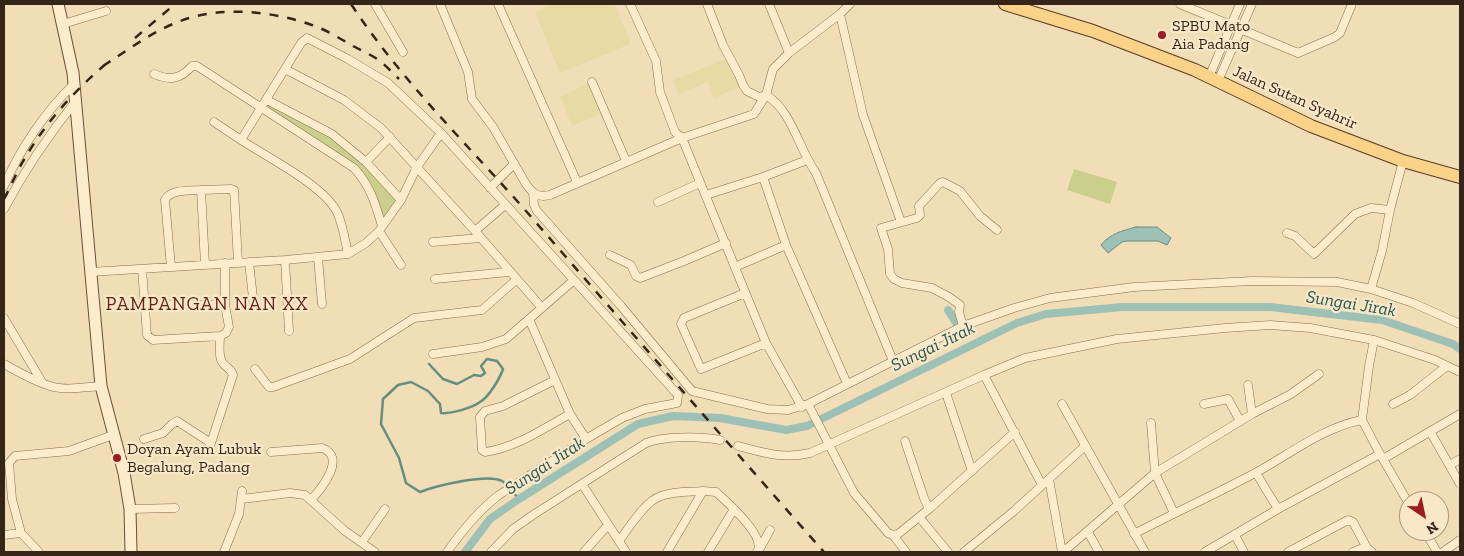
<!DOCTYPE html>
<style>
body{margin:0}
#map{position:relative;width:1464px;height:556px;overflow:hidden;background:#f1deb7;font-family:"Zilla Slab",serif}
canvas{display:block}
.frame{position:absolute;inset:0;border:5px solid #352518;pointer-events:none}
.north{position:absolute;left:1399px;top:491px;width:50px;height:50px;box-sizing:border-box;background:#f8e8c8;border:1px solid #aa9a82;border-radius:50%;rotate:146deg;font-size:14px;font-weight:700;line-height:20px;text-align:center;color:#352518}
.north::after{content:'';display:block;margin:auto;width:18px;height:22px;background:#9c1c22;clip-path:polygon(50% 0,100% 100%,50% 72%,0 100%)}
</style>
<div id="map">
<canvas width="1464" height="556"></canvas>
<div class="frame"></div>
<div class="north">N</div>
</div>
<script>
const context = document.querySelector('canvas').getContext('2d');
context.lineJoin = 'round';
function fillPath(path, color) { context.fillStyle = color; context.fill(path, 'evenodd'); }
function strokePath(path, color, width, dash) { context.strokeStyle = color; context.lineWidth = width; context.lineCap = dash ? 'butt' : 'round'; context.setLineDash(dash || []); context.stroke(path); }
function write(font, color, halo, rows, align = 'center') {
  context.font = font + ' "Zilla Slab",serif'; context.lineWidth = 4.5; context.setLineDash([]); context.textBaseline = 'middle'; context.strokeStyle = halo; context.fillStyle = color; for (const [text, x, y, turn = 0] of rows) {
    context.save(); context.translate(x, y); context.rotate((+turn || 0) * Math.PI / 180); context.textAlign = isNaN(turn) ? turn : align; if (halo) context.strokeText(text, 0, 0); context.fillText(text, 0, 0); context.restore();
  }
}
const farmland = new Path2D(`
 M551,4h63l16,37v3l-70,29 -25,-61z
 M728,58l13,28 -27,12 -6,-16 -29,12 -6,-14z
 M589,83l13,30 -30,13 -12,-29z`);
const green = new Path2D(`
 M269,104l66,34 26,20 36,42 -15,20 -20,-45 -96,-68z
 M1074,169l43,13 -7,22 -43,-14z`);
const water = new Path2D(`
 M1136,227h21l14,11 -4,7 -9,-4h-32l-4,1 -14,11 -7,-8c9,-11 20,-14 35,-18z`);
const stream = new Path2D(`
 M429,364l14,15 14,5 17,-9 7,1 4,-3 -4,-7 6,-7 10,2 6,8c-3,9 -14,28 -23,33 -8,6 -29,12 -39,11l-1,-9 -12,-13 -17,-9 -13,3 -15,14 -2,25 18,34 7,25 14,9c15,-6 68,-19 82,-11 6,3 12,13 17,18`);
const canal = new Path2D(`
 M948,310l9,14
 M465,552l25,-33 29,-20 119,-75 35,-8 47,2 66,12 21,-4 210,-103 29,-9 76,-7h148l112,13 71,24 7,5`);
const street = new Path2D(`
 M375,4l28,48
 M440,4l28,68 4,27 21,28 33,57c7,10 12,14 24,11l132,-57 72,-24 12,-19 7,-26 16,-16 51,-39 10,-10
 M498,4l79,178
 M630,4l26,57 4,31 15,40 7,6 84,205 36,64
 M707,4l16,41 16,30 4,10 4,6 12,6 7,-2c27,17 32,53 50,78l77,188
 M769,4l20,49
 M1180,4l118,49 37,-16 5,-4 12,-29
 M840,14l23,101 38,107
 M63,24l43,-13
 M285,69l59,31 37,28 94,103 67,77
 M154,74c16,7 27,5 38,-8h5l157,102c17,19 21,35 28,58
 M1209,77l31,-73
 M1218,81l34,-77
 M592,82l34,79
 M267,100l65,34 34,28 35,38
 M214,122l27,18
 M366,162l24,-25
 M763,177l23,68
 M4,186c16,-37 41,-74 70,-102
 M490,188l24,-24
 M201,190l30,-1 3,1 4,72
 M533,193l1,12 3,6 84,95 71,85 75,18 21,1 20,-6 155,-78 51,-18 36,-10 84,-11 118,-6 85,1 34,7 42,14 47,21
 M706,195l57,-18 44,-17
 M658,202l42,-19
 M4,209c21,-39 43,-72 71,-107
 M379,231l22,34
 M475,231l30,-26
 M1287,233l8,3 19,18 41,-40 16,-6 19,2
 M433,242l47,-4
 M348,254c-3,-14 -5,-29 -11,-42 -14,-27 -70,-55 -96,-72l60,-97 6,-5 41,21 40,24 53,50 237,262 -1,8 -32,6 -23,9 -36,21 -87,56c-21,16 -37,36 -52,57
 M610,255l21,10 5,11 4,2 44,-17 42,-18
 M318,257l4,47
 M285,260l4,71
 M249,262l5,45
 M171,267l-6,-67c6,-11 24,-9 36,-10l4,74
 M735,267l51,-22 59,134
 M142,269l5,66 6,5 67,-4 6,-3 3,-6 -4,-22v-42
 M90,272l195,-12 63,-6 18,-11 13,-12 22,-31 16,-33 24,-34
 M435,279l74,-7
 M1371,289l11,-38 8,-41 13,-49
 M745,293l-61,25 -3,6 20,45 65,-26
 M144,304l81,1
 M4,318l38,64
 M529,319l41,95 16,25
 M963,326l-4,-14 1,-7 -11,-8 -17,-9 -30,-5 -8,-4 -4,-5 -2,-25 -7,-21 36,-10 3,-3 -1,-9 21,-23 3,-1 17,9 20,25 17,14
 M433,354l49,-7 24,-8 68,-59
 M4,364c14,8 30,17 46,22 16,5 35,1 51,0
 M255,369l14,18h4l77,-28 64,-41 68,-8 34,-30
 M984,375l58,110
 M555,380l-52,26 -18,5 -5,6 2,33 3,2c31,-4 59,-24 85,-38
 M1248,385l4,29 39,-20 28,-20
 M946,393l26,78
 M808,404l46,89 34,40 5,2 5,-1 31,-25
 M1062,404l83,148
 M1204,404l24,-5 12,22
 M1393,404l17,-9 37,-29
 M1362,420l7,-54 5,-26
 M1431,433l29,51
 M144,439l19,-6 9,-9 5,-3 34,22
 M905,441l19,57 5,11 86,-77
 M738,446c25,7 46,13 72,7l174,-78 41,-17 92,-19 108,-11 45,-3 40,3 64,12 61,20 25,12
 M207,451l4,-8 22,-68c-2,-7 -7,-7 -11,-13 -4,-7 -2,-18 -2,-26
 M271,452l51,-4c25,9 0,40 -11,52
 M1383,459l77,-45
 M1450,465l10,-6
 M1256,473l22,36
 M1049,479l13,73
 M582,484l44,68
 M703,491l13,1c12,11 51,45 41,60
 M242,499l48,-6 15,2 40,36 30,21
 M130,509l45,-1
 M1174,513l-19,-40 97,-59
 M920,518l28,34
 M1425,531l12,21
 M1088,532l11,20
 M1134,534c40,-21 82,-40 123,-62 33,-18 67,-45 105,-52l18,34 29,50
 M4,535l17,-2
 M893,535l13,17
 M1235,535l9,17
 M619,541c10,-13 26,-40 42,-45 13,-5 29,-4 42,-5l-36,61
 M362,542l23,-33
 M760,548l10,-18
 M39,552l-18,-19 -9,-34 -3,-36 6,-7 54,-5 44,-16
 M224,552l15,-38 3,-23
 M491,552l22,-23 23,-16 110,-70c18,-7 54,-7 74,-3
 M584,552l24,-27
 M708,552l26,-43
 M964,552l50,-41 71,-65
 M1063,552l92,-79 -4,-50
 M1205,552l73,-43 102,-55
 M1288,552l60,-32 5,2 14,26
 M1353,552l10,-4h4l5,4
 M1443,552l17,-12`);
const secondary = new Path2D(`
 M58,4l15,69 28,313 23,87 6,36 1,43`);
const primary = new Path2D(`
 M1005,4l88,27 102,39 116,56 92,35 57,16`);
const rail = new Path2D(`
 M351,4c50,76 115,139 175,207 99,114 198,228 298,341
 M135,38l40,-34
 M103,66c28,-18 56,-40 90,-49 37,-10 80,-5 116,7 16,5 30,14 44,22 9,5 19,9 27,15 7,6 13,12 19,18
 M4,199c7,-13 13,-28 21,-41 21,-36 50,-68 82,-95`);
const markers = [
 [1162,35,5,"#9c1c22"],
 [117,458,5,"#9c1c22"]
];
const poiNames = [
 ["SPBU Mato",1172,26],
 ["Aia Padang",1172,44],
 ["Doyan Ayam Lubuk",127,449],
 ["Begalung, Padang",127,467]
];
const streetNames = [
 ["Jalan Sutan Syahrir",1295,98,24]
];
const waterNames = [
 ["Sungai Jirak",1351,304,9],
 ["Sungai Jirak",933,347,-26],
 ["Sungai Jirak",545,466,-33]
];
const quarterNames = [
 ["PAMPANGAN NAN XX",207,305]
];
fillPath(farmland, '#e8daa4');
fillPath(green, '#cad08b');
fillPath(water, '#9dc1b5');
strokePath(water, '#658e82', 1);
strokePath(stream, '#658e82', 2.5);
strokePath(canal, '#9dc1b5', 8);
strokePath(street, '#886d52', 9);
strokePath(secondary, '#6a4e35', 13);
strokePath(primary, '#553b27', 14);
strokePath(street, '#fceccb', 8);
strokePath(secondary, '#fceccb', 11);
strokePath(primary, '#fad389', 12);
strokePath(rail, '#352518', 2.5, [9, 9]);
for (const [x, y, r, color] of markers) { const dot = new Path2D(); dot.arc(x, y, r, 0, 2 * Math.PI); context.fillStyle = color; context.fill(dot); strokePath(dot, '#f8e8c8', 2); }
write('16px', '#352518', '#f8e8c8', poiNames, 'left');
write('16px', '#352518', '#f8e8c8', streetNames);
write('italic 18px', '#265752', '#f8e8c8', waterNames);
context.letterSpacing = '1px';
write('19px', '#662214', '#f8e8c8', quarterNames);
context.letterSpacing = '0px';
</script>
